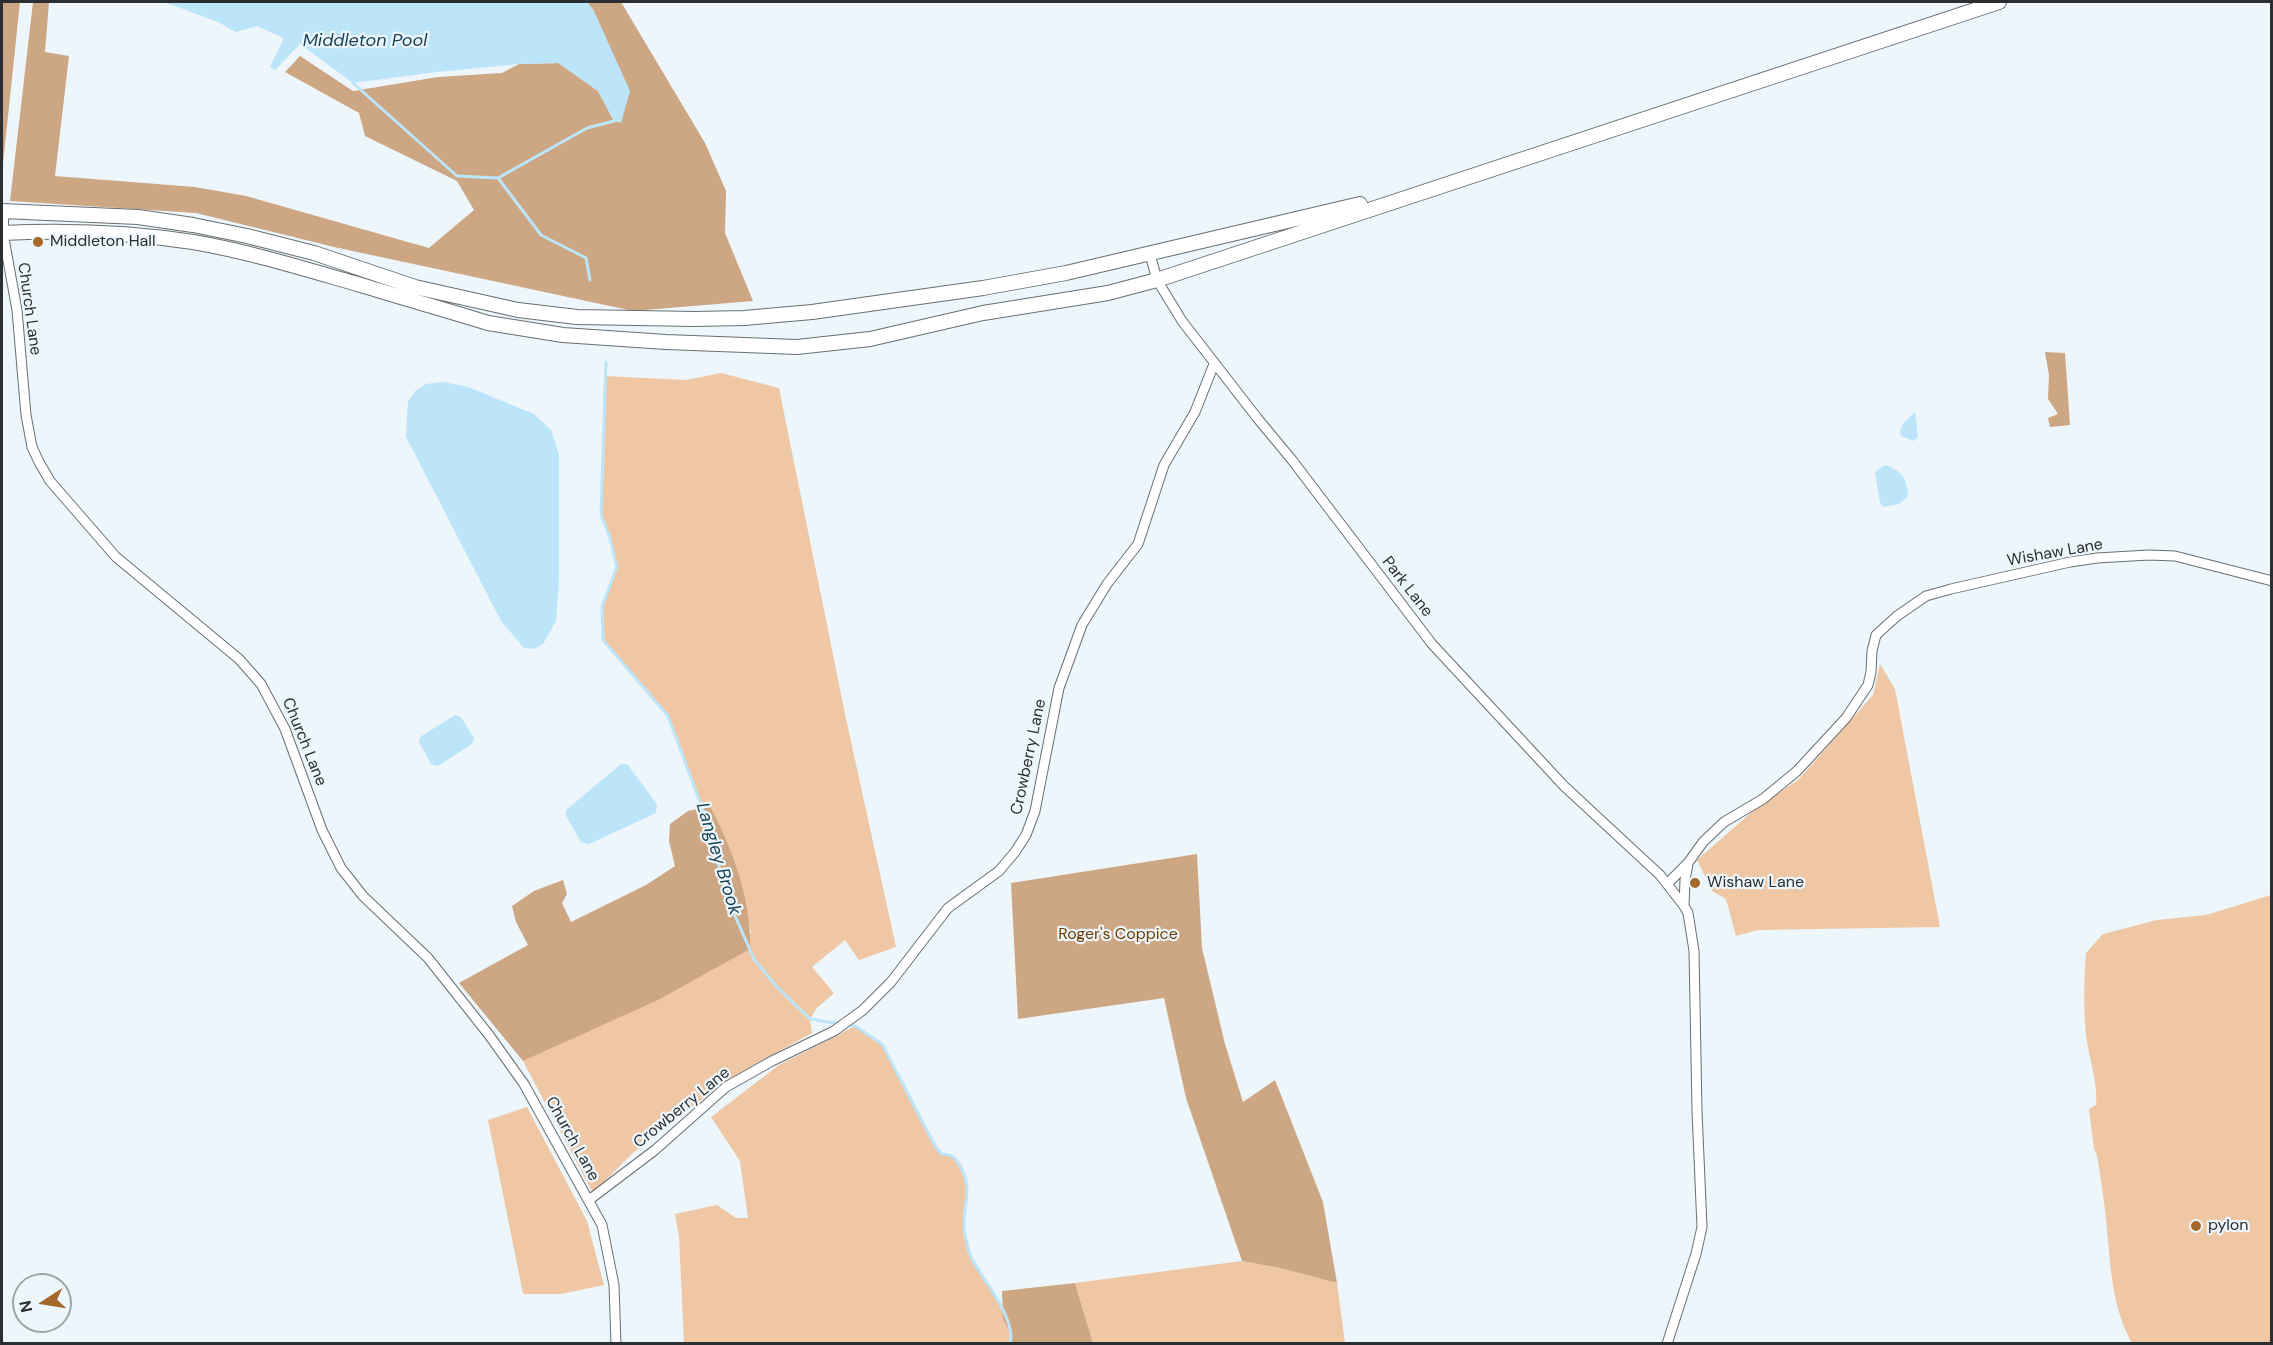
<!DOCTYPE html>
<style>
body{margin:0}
#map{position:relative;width:2273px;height:1345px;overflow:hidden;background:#edf6fb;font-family:"DM Sans",sans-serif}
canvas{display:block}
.frame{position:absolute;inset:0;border:3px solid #2b2f31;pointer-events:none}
.north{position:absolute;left:12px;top:1273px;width:60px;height:60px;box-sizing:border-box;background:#edf6fb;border:2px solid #9fa6aa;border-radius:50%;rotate:258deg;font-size:16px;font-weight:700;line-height:24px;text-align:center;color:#2b2f31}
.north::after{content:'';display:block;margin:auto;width:21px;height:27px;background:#a5692c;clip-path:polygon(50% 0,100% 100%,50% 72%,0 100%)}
</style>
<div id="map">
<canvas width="2273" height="1345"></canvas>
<div class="frame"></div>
<div class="north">N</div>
</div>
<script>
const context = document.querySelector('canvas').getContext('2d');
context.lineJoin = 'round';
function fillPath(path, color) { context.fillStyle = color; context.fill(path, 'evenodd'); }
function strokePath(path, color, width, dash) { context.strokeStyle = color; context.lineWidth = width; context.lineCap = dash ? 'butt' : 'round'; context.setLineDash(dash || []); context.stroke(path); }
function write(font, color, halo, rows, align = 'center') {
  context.font = font + ' "DM Sans",sans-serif'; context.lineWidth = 4.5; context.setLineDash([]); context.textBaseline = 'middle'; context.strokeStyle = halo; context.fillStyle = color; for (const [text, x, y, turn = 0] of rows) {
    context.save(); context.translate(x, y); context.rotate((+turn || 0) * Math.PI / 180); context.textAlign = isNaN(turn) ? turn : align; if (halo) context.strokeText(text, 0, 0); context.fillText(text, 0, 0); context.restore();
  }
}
const green = new Path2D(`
 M721,373l58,15 66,326 51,233 -37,13 -14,-20 -33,27 22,26 -17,15 -7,11 2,14 -85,47 -93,72 -41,41 -70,-132 67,-31 161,-97c-10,-47 -18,-84 -41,-127l-7,1 -35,-91 -65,-76 -1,-33 15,-40 -8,-32 -8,-21 3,-138 81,4z
 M1880,664l15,25 45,238 -182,3 -22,6 -10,-37 -14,-8 -15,-31 56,-49 46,-32 74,-84z
 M2271,895v448h-139c-20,-36 -21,-73 -25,-113 -2,-25 -6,-50 -10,-75l-3,-6 -5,-40 7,-4c2,-21 -6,-43 -9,-64 -4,-29 -3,-59 -1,-88l17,-19 54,-14 49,-5z
 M855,1026l27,18 59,110c41,2 19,61 25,86 2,5 3,12 5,17 10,22 45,62 39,86h-326l-5,-107 -4,-22 42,-9 19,13h12l-8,-57 -29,-44 68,-52z
 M527,1107l60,114 17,64 -43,9h-38l-35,-174z
 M1242,1261l38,7 57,15 8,60h-252l-18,-60z`);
const forest = new Path2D(`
 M2,2h18l-18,171z
 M33,2h16l-4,50 24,4 -14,120 140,11 51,9 183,52 45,-38 -17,-29 -92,-45 -6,-23 -74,-41 15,-16 53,35 85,-14 64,-4 17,-9 40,-1 39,28 16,30 -20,-110 -7,-9h34l84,141 21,48 -1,42 28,68 -120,10 -299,-64 -138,-34 -186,-12z
 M2045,352l20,1 5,72 -20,2 -2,-9 10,-4 -10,-15 1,-24z
 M710,806c22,41 42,95 40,143l-92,51 -135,61 -64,-78 69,-38 -12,-23 -4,-16 22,-15 29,-11 4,14 -5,9 9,19 75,-37 29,-19 -6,-25 1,-17 18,-13z
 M1197,854l5,94 23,96 18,58 32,-22 48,122 14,81 -57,-15 -38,-7 -56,-163 -22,-100 -146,21 -7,-136z
 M1075,1283l18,60h-83l2,-7 -9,-17 -1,-28z`);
const water = new Path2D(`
 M164,2h423l7,9 36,80 -9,32 -7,-2 -16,-30 -40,-28 -39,1 -82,8 -84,11 -53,-39 -25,26 -5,-3 14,-29 -27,-12 -21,6 -18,-10z
 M443,382l25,5 66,27 17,16 8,25v127l-3,39 -13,23 -9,5 -10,-1 -23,-27 -95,-184 2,-36 8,-11 10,-6z
 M1915,412l3,25 -4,4 -13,-5c-3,-11 7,-17 14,-24z
 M1885,465c17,5 22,14 23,31l-9,8 -15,3 -4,-4 -5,-31z
 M455,715l6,2 13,21 -2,6 -34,22 -7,-2 -12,-22 1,-5z
 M621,764h6l30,40 -1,9 -67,31 -8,-2 -15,-26v-6z`);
const stream = new Path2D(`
 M353,83l104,93 41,2
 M590,280l-4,-22 -45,-23 -43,-57 89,-50 27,-7
 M606,362l-5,152 8,21 8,32 -15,40 1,33 65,76 38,102 22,82 26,59 22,27 34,33 30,5
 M846,1025l9,1 27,18 53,102 6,8c11,0 15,4 20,14 14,26 -2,45 4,67 2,7 3,16 6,22 11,23 46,61 39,87`);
const minor = new Path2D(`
 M4,211l-1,22 14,77 9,105 6,32 7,15 11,19 66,76 123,102 22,25 24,45 37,101 19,38 22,28 65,62 61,77 35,49 78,141 12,60 2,59
 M1150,254l7,26 25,41 76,98 34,41 140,184 132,142 96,89 24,31
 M1667,884l21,-21 15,-21 21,-20 39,-23 34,-28 49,-53 22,-33 3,-13 1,-21 4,-16 21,-19 29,-20 25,-7 119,-27 27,-4 52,-3 26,1 97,25
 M589,1200l66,-50 71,-63 46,-26 62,-30 29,-21 28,-28 57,-74 51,-37 16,-19 11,-17 9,-24 24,-123 23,-63 25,-41 31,-40 26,-79 31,-53 19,-48
 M1667,1344l29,-90 6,-27 -5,-116 -3,-160 -6,-38 -4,-7 1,-26 3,-16`);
const primary = new Path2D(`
 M2,211l136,6 55,8 54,11 67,17 101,34 103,23 59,7 118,2 49,-1 68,-6 171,-24 83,-15 294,-69
 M2,233c64,-3 127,-1 191,9 58,10 112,27 168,43 42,13 85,25 127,38l75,12 103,7 131,5 73,-8 113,-26 125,-20 49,-13 842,-278`);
const markers = [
 [38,242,6,"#a5692c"],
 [1695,883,6,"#a5692c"],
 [2196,1226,6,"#a5692c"]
];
const poiNames = [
 ["Middleton Hall",50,242],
 ["Wishaw Lane",1707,883],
 ["pylon",2208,1226]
];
const streetNames = [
 ["Church Lane",29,309,82],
 ["Wishaw Lane",2055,553,-10],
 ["Park Lane",1407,587,52],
 ["Church Lane",304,742,68],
 ["Crowberry Lane",1029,757,-78],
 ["Crowberry Lane",682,1108,-39],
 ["Church Lane",572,1139,61]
];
const parkNames = [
 ["Roger's Coppice",1118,935]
];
const waterNames = [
 ["Middleton Pool",365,41],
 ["Langley Brook",718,859,73]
];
fillPath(green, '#efc7a4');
fillPath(forest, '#cda684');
fillPath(water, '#bce5fa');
strokePath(stream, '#bce5fa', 3);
strokePath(minor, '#676f73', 11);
strokePath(primary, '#676f73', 16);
strokePath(minor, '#fff', 9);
strokePath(primary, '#fff', 14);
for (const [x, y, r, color] of markers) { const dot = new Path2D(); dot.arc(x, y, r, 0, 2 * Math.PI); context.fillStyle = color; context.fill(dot); strokePath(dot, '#edf6fb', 2); }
write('16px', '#2b2f31', '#edf6fb', poiNames, 'left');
write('16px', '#2b2f31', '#edf6fb', streetNames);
write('16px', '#6d3c00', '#edf6fb', parkNames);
write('italic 18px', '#184255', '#edf6fb', waterNames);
</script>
